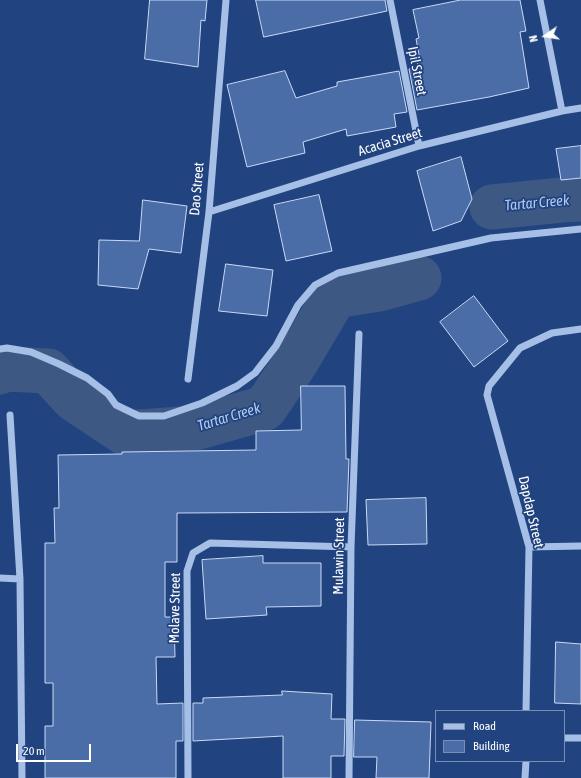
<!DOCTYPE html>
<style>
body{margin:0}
#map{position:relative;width:581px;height:778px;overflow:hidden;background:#21437f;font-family:"Asap Condensed",sans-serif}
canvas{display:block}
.legend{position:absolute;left:435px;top:710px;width:130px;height:52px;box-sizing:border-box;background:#21437f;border:1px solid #7a8eb2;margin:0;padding:5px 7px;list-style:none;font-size:12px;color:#fff}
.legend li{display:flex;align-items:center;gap:8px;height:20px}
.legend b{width:20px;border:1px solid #7a8eb2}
.north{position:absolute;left:525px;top:16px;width:40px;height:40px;-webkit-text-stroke:3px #21437f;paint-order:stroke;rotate:257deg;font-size:11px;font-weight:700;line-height:16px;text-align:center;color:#fff}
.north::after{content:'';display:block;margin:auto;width:14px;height:18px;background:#fff;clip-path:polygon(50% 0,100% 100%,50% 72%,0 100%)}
.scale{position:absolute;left:16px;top:744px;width:75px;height:18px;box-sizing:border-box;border:2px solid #fff;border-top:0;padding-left:5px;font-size:12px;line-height:14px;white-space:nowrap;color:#fff;-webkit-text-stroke:3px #21437f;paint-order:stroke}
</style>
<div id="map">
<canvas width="581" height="778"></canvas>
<ul class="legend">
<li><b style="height:5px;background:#a6bfe7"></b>Road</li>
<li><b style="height:11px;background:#4a6da8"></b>Building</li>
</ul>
<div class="north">N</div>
<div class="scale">20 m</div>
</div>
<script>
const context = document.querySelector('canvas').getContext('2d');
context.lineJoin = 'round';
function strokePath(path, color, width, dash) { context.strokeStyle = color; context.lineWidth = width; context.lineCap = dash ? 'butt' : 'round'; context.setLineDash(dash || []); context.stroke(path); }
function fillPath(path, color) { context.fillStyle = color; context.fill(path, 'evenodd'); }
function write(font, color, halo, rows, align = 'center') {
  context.font = font + ' "Asap Condensed",sans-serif'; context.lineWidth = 3.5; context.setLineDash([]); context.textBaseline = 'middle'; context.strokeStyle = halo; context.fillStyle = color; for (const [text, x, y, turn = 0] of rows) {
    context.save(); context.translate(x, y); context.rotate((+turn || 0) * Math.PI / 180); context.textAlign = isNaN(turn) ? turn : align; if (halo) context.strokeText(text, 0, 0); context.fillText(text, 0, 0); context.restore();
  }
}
const river = new Path2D(`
 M492,207l70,-7 19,-1
 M0,372l6,-3 42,2 26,28 51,34 70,-5 70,-20 31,-46 39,-66 44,-7 40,-11`);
const building = new Path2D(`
 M150,0h57l-2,21 -4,-1 -3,47 -53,-8z
 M256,0h129l2,11 -123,26z
 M461,0h59l6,31 -6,1 9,56 -40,9 -72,13 -8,-41 9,-2 -1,-7h3l-4,-21 3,-1 -6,-28z
 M285,71l11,27 41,-12v-4l62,-11 8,41 -13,2 2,13 -49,9 -1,-7 -43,13 2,11 -58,14 -20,-82z
 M581,146v32l-20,2 -5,-31z
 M461,157l11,42 -11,22 -28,10 -16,-60z
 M319,195l13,56 -46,10 -12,-56z
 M143,200l44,6 -6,47 -32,-4 -11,40 -40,-4 1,-45 40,1z
 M226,264l47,6 -6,46 -48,-5z
 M474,296l34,45 -34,26 -34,-45z
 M301,386h44l1,73h3l-2,53 -170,1v49h-12v55h9l1,40h-19l1,47 26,-1v38h-7v37h-131v-52h8v-43h-8v-140h10l-1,-35h5l-1,-53 64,-1v-2l134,-2v-19l45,-1z
 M426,498l1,46 -59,1 -2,-45z
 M263,556v7h58v43l-55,1 1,8 -61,4 -4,-59z
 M556,642l25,2v60l-26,-1z
 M282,691l50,3 -1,25h14l-1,37h-13v22h-48v-42l-90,5v-38h10v-5l79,-3z
 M355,720l76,2 -2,56h-53l1,-21h-23z`);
const minor = new Path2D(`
 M390,0l29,146
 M540,0l22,111
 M209,212l210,-66 143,-35 19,-3
 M0,349l7,-1 24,4 28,12 28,14 21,16 8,11 23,11h25l38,-13 35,-17 18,-13 21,-27 22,-41 17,-20 23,-12 153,-35 90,-9
 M188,379l21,-167 17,-212
 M10,415l10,164 2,199
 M529,547l52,-1
 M0,578l20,1
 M526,711l3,-164 -42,-152 2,-9 31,-38 32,-15 29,-4
 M564,738h17
 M188,778l-1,-207 6,-18 17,-10 141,4
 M349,778l2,-231 8,-213
 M525,778l1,-17`);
const streetNames = [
 ["Ipil Street",417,71,79],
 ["Acacia Street",390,142,-17],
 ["Dao Street",197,189,-85],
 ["Dapdap Street",531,512,77],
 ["Mulawin Street",339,556,-89],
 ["Molave Street",175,608,-89]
];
const waterNames = [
 ["Tartar Creek",537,203,-5],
 ["Tartar Creek",229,417,-17]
];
strokePath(river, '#3e5884', 45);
fillPath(building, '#4a6da8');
strokePath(building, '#c9daf5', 1);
strokePath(minor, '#a6bfe7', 7);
write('14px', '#fff', '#21437f', streetNames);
write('italic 15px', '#b1c9ef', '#21437f', waterNames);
</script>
